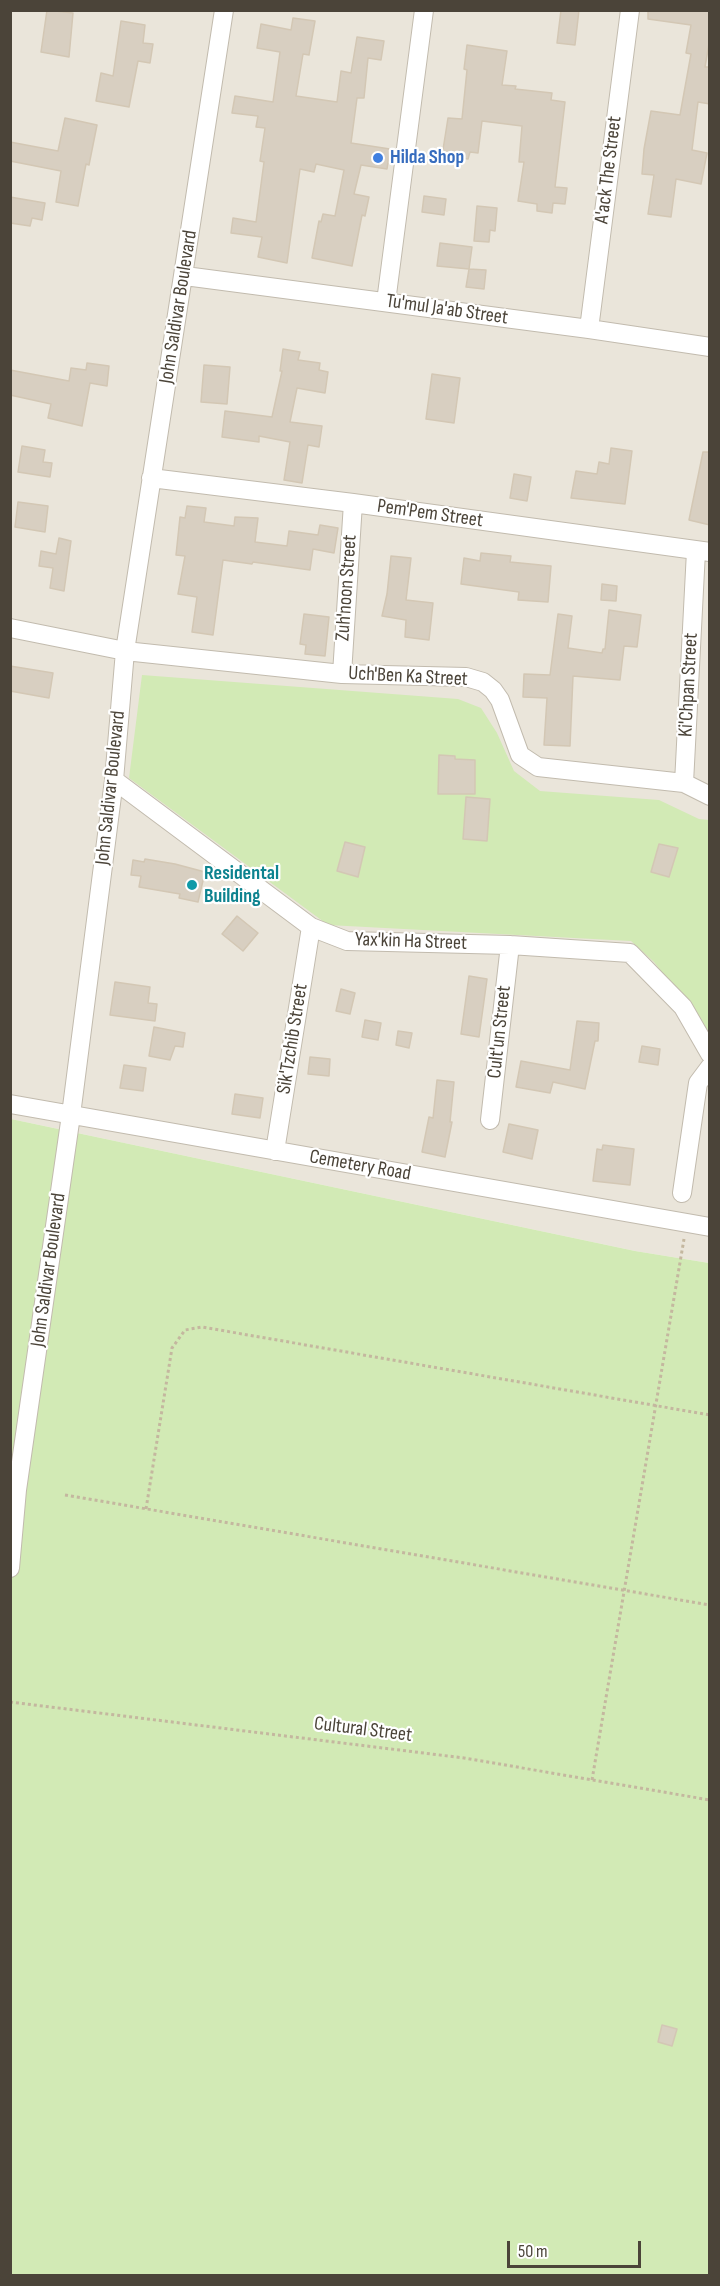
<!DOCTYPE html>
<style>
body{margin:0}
#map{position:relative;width:720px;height:2286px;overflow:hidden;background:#f6f3ec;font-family:"Sofia Sans Condensed",sans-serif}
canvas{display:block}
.frame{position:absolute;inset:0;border:12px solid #4b4439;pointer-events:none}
.scale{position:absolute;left:507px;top:2241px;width:134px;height:27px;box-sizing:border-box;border:3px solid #4b4439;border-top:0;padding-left:8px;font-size:18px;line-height:21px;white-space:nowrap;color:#4b4439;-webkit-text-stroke:4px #fff;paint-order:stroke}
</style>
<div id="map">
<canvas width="720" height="2286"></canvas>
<div class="frame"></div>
<div class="scale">50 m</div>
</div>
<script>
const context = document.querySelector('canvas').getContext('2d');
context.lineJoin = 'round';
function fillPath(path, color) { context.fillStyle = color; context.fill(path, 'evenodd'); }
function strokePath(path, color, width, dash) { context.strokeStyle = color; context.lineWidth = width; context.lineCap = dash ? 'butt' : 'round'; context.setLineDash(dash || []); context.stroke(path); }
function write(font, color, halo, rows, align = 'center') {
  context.font = font + ' "Sofia Sans Condensed",sans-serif'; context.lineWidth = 4.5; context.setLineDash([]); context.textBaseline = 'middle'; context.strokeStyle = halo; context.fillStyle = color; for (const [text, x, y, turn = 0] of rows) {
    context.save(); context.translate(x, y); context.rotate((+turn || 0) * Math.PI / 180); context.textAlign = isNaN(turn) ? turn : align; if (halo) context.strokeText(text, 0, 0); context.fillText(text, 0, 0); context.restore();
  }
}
const residential = new Path2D(`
 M11,11h698v1252l-74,-12 -624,-132z`);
const green = new Path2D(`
 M142,675l316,24 23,9 16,25 17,38 26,20 119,9 40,19 10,1v212l-55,-70 -23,-21 -303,-16 -199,-147z
 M11,1119l624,132 74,12v1012l-698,1z`);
const building = new Path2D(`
 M47,10l26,3 -4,44 -28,-5z
 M561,10h18l-4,35 -18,-2z
 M648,10h62v28l-5,29h4l1,37 -12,-2 -6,48 15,3 -6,31 -25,-5 -5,38 -23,-3 6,-39 -12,-1 2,-25 7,-38 29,4 11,-61 -5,-1 5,-28 -43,-6z
 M293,18l22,3 -6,34 -6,-1 -7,42 41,6 4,-31 10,2 6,-36 27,4 -3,19 -13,-2 -4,40h-7l-6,45 39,6 -3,20 -26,-4 -7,29 15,3 -4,19 -3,-1 -10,51 -40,-8 7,-37 2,1 2,-8 12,2 9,-46 -28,-6 -2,8 -14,-3 -13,94 -29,-6 4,-20 -31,-4 2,-15 23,4 8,-60 -4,-1 5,-33 -9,-1 2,-11 -26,-3 3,-17 38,6 7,-50 -23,-4 4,-24 30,6z
 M121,21l24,4 -2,18 10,1 -3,19 -12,-2 -9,46 -33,-6 5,-28 12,3z
 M467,45l40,6 -5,34 14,1 -1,3 37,4 -1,7 14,2 -10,85 12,1 -2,16 -12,-1 -1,10 -15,-2v-7l-19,-3 6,-39h-5l3,-36 -40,-5 -4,32 -8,-1 -2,7 -26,-3 6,-38 14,1 5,-49 -3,-1z
 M65,118l32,7 -8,40 -3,-1 -8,42 -22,-4 5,-31 -51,-10v-19l48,9z
 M424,196l22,3 -2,16 -22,-3z
 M10,197l35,6 -3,17 -10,-2 -2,8 -20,-3z
 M477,206l20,2 -2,23 -5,-1 -1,12 -15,-1z
 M440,243l32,4 -3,22 -32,-3z
 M469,269l17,1 -2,19 -18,-2z
 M283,349l17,3 -2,8 22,3 -1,7 9,2 -3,21 -28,-5 -7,34 32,4 -3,21 -11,-2 -6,38 -18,-3 6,-38 -31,-6v6l-37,-5 3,-26 47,6 10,-46h-2z
 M87,363l22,3 -2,20 -17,-3 -8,43 -34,-8 3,-14 -41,-9v-25l59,11 2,-13 15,2z
 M204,365l26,2 -3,37 -26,-2z
 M432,374l28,4 -6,45 -28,-4z
 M22,446l23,4 -2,12 9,1 -2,14 -32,-5z
 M611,448l21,3 -7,53 -54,-6 5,-27 21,3 2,-12 10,2z
 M703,452h7v73l-21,-5z
 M514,474l17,3 -4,24 -17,-3z
 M18,502l30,4 -3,26 -30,-5z
 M187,506l19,2 -2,14 30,4 1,-9 23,1 -3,24 32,4 2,-15 29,4 2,-10 18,3 -4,25 -21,-4 -3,21 -57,-8 -1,2 -29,-4 -10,75 -21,-3 5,-35 -19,-3 7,-38 -9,-1 4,-38 5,1z
 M59,538l12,3 -7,50 -14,-3 3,-20 -14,-2 2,-15 15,3z
 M481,553l30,3 -1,6 41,4 -3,36 -30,-2 1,-8 -58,-8 3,-26 16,3z
 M391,556l20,2 -5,42 27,3 -4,37 -24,-3 1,-17 -24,-4 5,-22z
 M602,584l15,2 -1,15 -15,-1z
 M609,610l32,5 -4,32 -13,-1 -4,34 -47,-4 -3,70 -26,-1 3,-47 -24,-1 1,-23 26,1 8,-61 14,2 -4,32 34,5 1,-4h2z
 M304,614l25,3 -4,39 -20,-2 1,-9 -6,-1z
 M10,666l43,7 -4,25 -39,-7z
 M439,755l16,1v3l20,1v34h-37z
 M466,797l24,2 -3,42 -24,-2z
 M345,842l20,5 -7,30 -21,-6z
 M659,844l19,4 -9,29 -18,-5z
 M145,859l30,5 30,8 -7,30 -19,-4 1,-4 -41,-7 2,-11 -10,-1 2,-15 11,2z
 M237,916l21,17 -15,18 -21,-17z
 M469,976l18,3 -8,58 -18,-3z
 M115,982l35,5 -2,16 9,1 -2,17 -45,-6z
 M341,989l14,4 -5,21 -14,-3z
 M365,1020l16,3 -3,17 -16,-3z
 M577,1021l22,2 -1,18h-3l-10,48 -32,-7 -3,11 -34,-6 5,-26 49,9z
 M154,1027l31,6 -2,14 -8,-1 -5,14 -21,-4z
 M398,1031l14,2 -3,15 -13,-3z
 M642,1046l18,3 -2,16 -19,-3z
 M310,1057l20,2 -1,17 -21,-2z
 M124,1065l22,3 -3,23 -23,-3z
 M437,1080l17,2 -4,40h2l-7,35 -23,-5 7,-35 4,1z
 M235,1094l28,4 -3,20 -28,-4z
 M509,1124l29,6 -6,29 -29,-7z
 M603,1145l31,4 -4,36 -37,-4 4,-32 5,1z
 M662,2025l15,4 -5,17 -14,-4z`);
const path = new Path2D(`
 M65,1495l645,110
 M146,1509l26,-161 13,-18 17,-3 508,88
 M10,1702l454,56 246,42
 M592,1780l92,-541`);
const street = new Path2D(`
 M185,276l404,53 121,18
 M386,302l38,-292
 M589,329l41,-319
 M151,478l202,25 357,49
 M10,628l115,23 217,23 124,3 17,5 10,8 7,10 20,55 18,12 146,16 26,13
 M342,674l11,-171
 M114,780l197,147 36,14 163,4 120,8 53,54 27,47
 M684,783l12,-232
 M10,1104l700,123
 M490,1120l20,-175
 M275,1151l36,-224
 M682,1193l16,-110 12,-16
 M10,1568l7,-78 54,-375 43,-335 11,-129 99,-641`);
const markers = [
 [378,158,6,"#3f7fe0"],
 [192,885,6,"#0f9aa8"]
];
const shopNames = [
 ["Hilda Shop",390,158]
];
const streetNames = [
 ["A'ack The Street",609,170,-83],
 ["John Saldivar Boulevard",179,307,-81],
 ["Tu'mul Ja'ab Street",447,310,8],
 ["Pem'Pem Street",430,514,8],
 ["Zuh'noon Street",347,588,-86],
 ["Uch'Ben Ka Street",408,677,3],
 ["Ki'Chpan Street",689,685,-87],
 ["John Saldivar Boulevard",111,788,-84],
 ["Yax'kin Ha Street",411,942,2],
 ["Cult'un Street",500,1032,-84],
 ["Sik'Tzchib Street",293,1039,-81],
 ["Cemetery Road",360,1166,10],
 ["John Saldivar Boulevard",49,1270,-82],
 ["Cultural Street",363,1730,7]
];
const cultureNames = [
 ["Residental",204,874],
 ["Building",204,897]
];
fillPath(residential, '#eae5da');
fillPath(green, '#d2eab5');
fillPath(building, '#d8cfc1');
strokePath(building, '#d3c7b4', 1.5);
strokePath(street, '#c2bbae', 20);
strokePath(path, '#c4b79f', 3, [3, 3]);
strokePath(street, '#fff', 18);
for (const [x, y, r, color] of markers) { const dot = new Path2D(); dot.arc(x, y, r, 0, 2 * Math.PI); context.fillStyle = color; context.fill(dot); strokePath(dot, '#fff', 2); }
write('bold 20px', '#366cbe', '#fff', shopNames, 'left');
write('20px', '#4b4439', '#fff', streetNames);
write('bold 20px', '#0d838f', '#fff', cultureNames, 'left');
</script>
